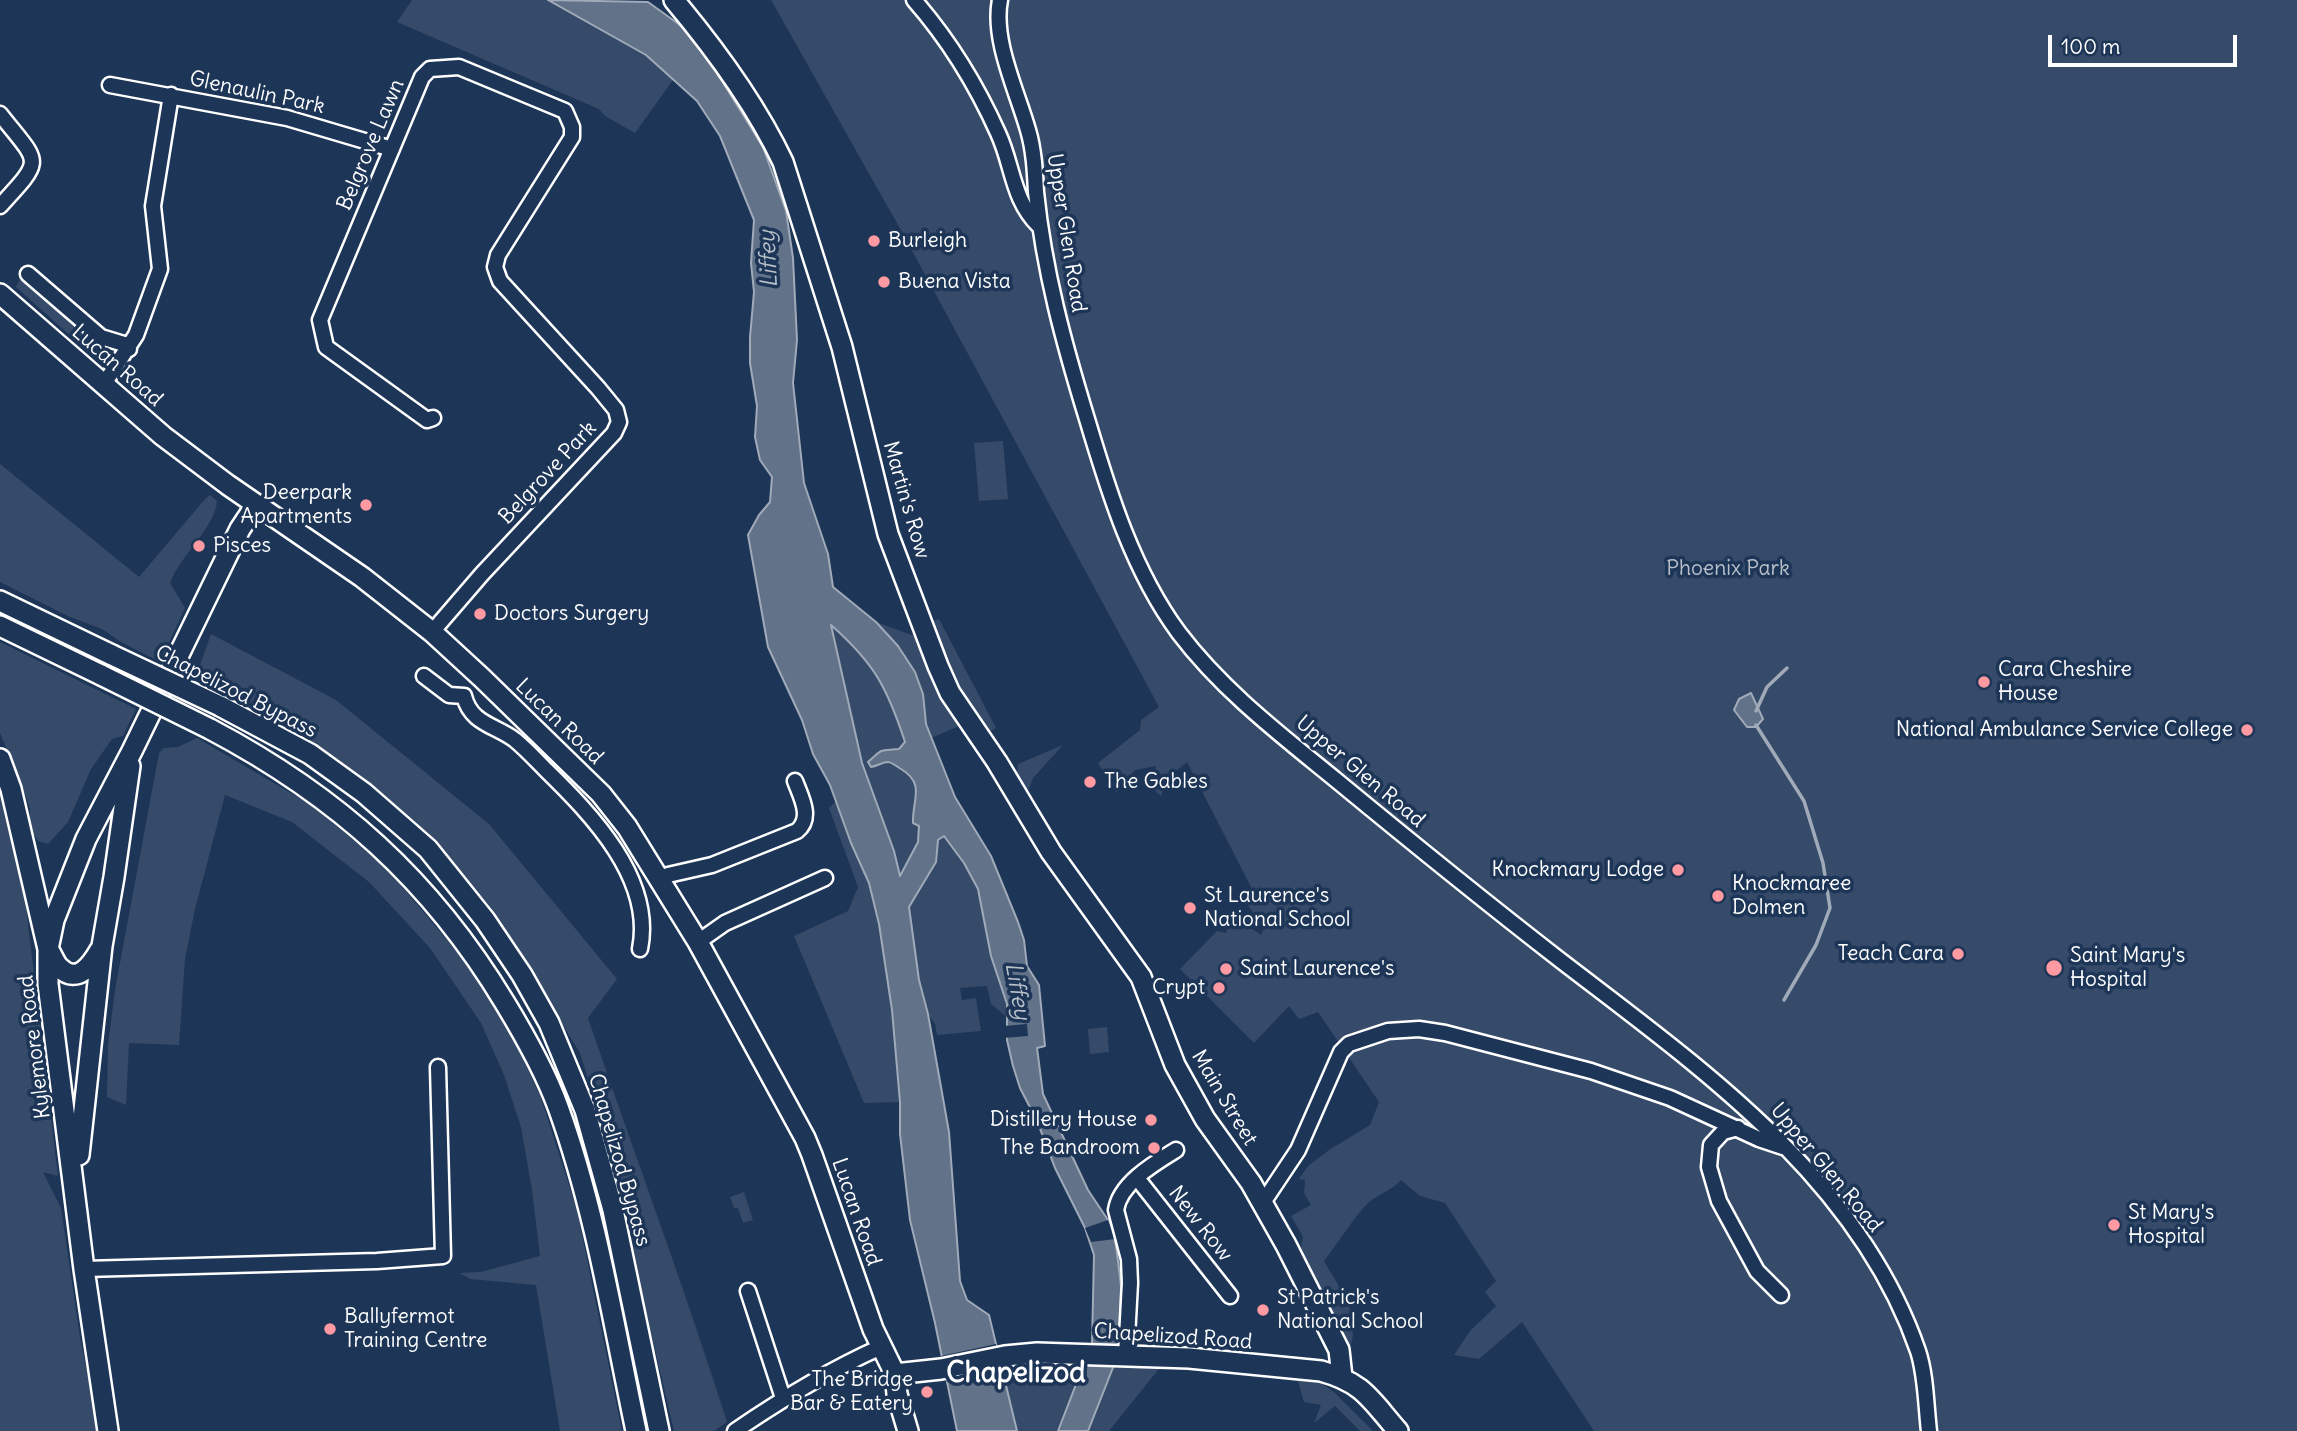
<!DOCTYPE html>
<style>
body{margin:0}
#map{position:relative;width:2297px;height:1431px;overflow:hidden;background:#1d3557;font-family:Delius,sans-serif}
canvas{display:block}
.scale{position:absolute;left:2048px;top:35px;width:189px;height:32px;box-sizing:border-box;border:4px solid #fff;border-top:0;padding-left:9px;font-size:21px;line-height:24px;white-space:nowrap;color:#fff;-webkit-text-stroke:5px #1d3557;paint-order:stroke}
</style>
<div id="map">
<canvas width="2297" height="1431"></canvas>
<div class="scale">100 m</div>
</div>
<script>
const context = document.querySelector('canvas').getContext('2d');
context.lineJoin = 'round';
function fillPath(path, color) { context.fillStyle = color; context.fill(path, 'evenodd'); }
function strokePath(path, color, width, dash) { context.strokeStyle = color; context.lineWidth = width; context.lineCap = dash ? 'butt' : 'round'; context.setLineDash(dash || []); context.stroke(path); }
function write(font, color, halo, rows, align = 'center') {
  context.font = font + ' Delius,sans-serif'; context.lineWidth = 7; context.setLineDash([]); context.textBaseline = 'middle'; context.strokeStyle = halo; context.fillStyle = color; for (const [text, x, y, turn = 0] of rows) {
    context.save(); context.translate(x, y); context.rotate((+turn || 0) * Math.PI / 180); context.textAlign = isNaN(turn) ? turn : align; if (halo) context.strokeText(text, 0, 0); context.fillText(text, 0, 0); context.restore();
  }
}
const green = new Path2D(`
 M412,0h136l98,55 27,25 -38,53 -30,-17 -6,-7 -202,-87z
 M771,0h1526v1431h-703l-72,-109 -43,37 -25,-4 16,-24 26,-25 -11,-14 11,-11 -51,-78 -25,-7 -19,-16c-10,12 -25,14 -36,26 -15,17 -27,37 -41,55 17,30 37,53 26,88l-49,-102 2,-10 -12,-21 20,-11 -7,-12 1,-13 -6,-1 9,-13 21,-16 41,-25 9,-23 -61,-90 -19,7 -10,-13 -35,37 -74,-74 37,-38 9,2 5,-18 30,20 3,-7 -17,-24 4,-17 -64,-125 -21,17 -5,17 -12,-10 7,-20 -21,4 -19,23 -18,-30 42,-33 1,-10 18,-13 -257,-475z
 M22,274l88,69c4,10 1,14 -6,23l-88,-79z
 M1003,441l5,58 -29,2 -5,-58z
 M0,464l139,113 66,-78 5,-4 7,6c-1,25 -37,55 -47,82l15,25 -25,54 -39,-20 -19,-13 -32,-12 -70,-35z
 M939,619l57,109 -10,6 -33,-54 -23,-58z
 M876,622l44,16 19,53 20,35 -28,12 -5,-14 -3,-30z
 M830,624c44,38 57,63 75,118l-6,7c-13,2 -19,-2 -28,10 17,6 49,8 45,35 -1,10 -4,18 -3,29l6,3 -1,17 -18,34 -6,-26 -32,-88z
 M211,634l125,66 153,124 128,155 -29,39c46,135 96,268 139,404l-13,9h-40l-33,-141 -15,-88 -46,-149 -90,-147 -62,-71 -67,-57 -59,-43 -107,-56z
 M0,642l136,67 -13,27 -11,3 -21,30 -23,53 -20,22 -10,-3 -8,-12v-20l-7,-21 -23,-55z
 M197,738l116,68 74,63 62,73 54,72 38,84 36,112 45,221h-62l-24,-146 -66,-6 -10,-6 21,-1 59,-16 -8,-66 -11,-63 -17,-52 -23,-52 -51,-75 -61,-66 -77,-60 -67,-27 -30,114 -10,50 -6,86 -50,-2 -3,62 -19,-8 1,-52 7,-55 44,-237 5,-5 14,-1z
 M1063,745l-30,33 -7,19 -10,-15 2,-18z
 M0,780l21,85 37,311 -15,-4 18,36 19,129 19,94h-99z
 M836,801l33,82 10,41 13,86 8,92 -36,1 -70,-167 54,-25 10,-24 -29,-79z
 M944,836l20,27 14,26 13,67 11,27 6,35 -17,-14 -4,-18 -27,2 2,12 14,-2 5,33 -44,4 -2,-11 -7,-10 -9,-34 -10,-73 27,-45 2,-22z
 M1107,1027l2,25 -19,2 -2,-25z
 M744,1192l9,28 -10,3 -5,-15h-4l-4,-11z
 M1084,1363l-26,68h-41l-15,-62z
 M1114,1365h48l-53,66h-21z
 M1298,1381l23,2 13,9 39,39h-13l-25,-25 -21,17 7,-18 -17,-3z`);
const water = new Path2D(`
 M548,0l100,2 32,23 19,19 64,103 23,64 7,47 4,82 -4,43 11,100 24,71 5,33 43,35 22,24 17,26 8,22 3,30 29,73 36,59 27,66 6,18 3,26 12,19 6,61 -8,2 6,46 45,96 20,30 7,19 3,22 3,25 -2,58 -5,21 -26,66h-30l34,-88 2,-88 -9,-27 -30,-60 -18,-47 -17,-33 -7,-22 -6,-26v-36l-16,-48 -13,-67 -14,-26 -20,-27 -6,4 -2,22 -27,45 10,73 9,34 21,118 11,149 7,19 22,15 28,116h-60l-22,-108 -25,-103 -10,-86v-32l-8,-92 -13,-86 -10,-41 -18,-40 -21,-58 -17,-31 -11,-34 -34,-73 -20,-112 11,-20 11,-13 2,-25 -12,-17 -5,-23 2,-31 -7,-43v-26l4,-45 -3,-29 3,-43 -34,-84 -23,-35 -51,-46zM831,625c43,38 56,62 74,117l-6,7c-22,2 -15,-1 -31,13l3,5c6,-1 10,-4 16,-5 5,0 9,4 14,7 25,15 11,31 12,54l6,3 -1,16 -18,34 -6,-25 -32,-88z
 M1751,693l12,26 -7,8h-9l-13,-17 5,-11z`);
const pier = new Path2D(`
 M1027,1024l1,12 -25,2 1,-12z
 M1108,1220l7,19 -24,3 -6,-14z
 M996,1344l6,25 -55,13 -6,-26z`);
const stream = new Path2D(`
 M1756,711l11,-24 20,-19
 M1756,725l48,76 19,62 7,45 -14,37 -32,55`);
const street = new Path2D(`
 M914,0c35,40 62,84 84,133 15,32 14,67 41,93
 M1000,0c-8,40 17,91 28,130 6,20 7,42 8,62 8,79 28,152 51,227 22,74 46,152 92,214 43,57 102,102 157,147 74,61 148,121 224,180 139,107 298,217 358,391 8,24 8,55 11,80
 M110,85l177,33 105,31
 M0,114c40,51 45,43 0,92
 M28,274l73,63 23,7 5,5
 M104,384l32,-49 24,-66 -7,-63 18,-111
 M432,632l50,-58 132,-141 5,-11 -3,-12 -18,-22 -98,-107 -5,-14 3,-12 74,-118v-10l-7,-16 -106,-44 -29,2 -8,8 -102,243 6,27 101,73 6,-2
 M424,676l25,19 15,1c7,28 31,29 51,44 11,9 21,20 31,30 46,45 108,109 94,179
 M660,879l8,-4 44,-10 85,-34c16,-13 4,-34 -2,-50
 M698,942l27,-19 100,-45
 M1738,1128l-15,4 -12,13 -2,22 10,34 38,70 24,24
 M1137,1178l93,118
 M1262,1204l36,-54 43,-98 8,-8 39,-13 31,-2 26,4 146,38 79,27 89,41 24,8
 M84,1269l293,-8 66,-5 -5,-189
 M748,1291l35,107
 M1126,1356l4,-73 -1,-24 -13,-49c4,-27 39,-47 60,-60
 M735,1431c47,-32 94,-61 146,-84`);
const secondary = new Path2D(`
 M674,0c41,49 82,105 109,162l59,185 46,187 50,132 12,27 47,69 54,90 90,125 34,88 30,54 46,64 35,62 53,105 3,27
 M0,294l163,142 65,49 134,92 70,55 50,46 119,116 26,33 71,115 107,196 7,17 61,174 22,45 2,20 11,37
 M0,601l112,54
 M0,626l101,49
 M220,706l90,48 54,39 64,56 57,71 37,55 27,48 36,87 28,100 46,221
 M210,729c127,67 221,151 295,274 20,33 40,68 53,104 38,105 55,215 78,324
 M0,759l11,30 37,160c4,5 7,15 12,19 18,17 32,-4 40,-18
 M79,1155l23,-209 12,-69 16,-111
 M895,1374l46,-5 64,-13 32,-3 152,5 132,13c43,12 49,28 77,60
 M108,1431l-24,-162 -36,-285v-35l6,-29 32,-81 46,-88 108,-222 16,-24`);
const secondaryBridge = new Path2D(`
 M112,655l108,51
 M101,675l109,54`);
const markers = [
 [874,241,7,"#ff9aa2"],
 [884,282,7,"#ff9aa2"],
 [366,505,7,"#ff9aa2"],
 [199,546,7,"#ff9aa2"],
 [480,614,7,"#ff9aa2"],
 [1984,682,7,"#ff9aa2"],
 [2247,730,7,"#ff9aa2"],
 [1090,782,7,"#ff9aa2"],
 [1678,870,7,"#ff9aa2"],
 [1718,896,7,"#ff9aa2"],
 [1190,908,7,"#ff9aa2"],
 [1958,954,7,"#ff9aa2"],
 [2054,968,9,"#ff9aa2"],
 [1226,969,7,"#ff9aa2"],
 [1219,988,7,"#ff9aa2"],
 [1151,1120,7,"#ff9aa2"],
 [1154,1148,7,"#ff9aa2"],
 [2114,1225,7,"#ff9aa2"],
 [1263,1310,7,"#ff9aa2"],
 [330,1329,7,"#ff9aa2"],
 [927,1392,7,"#ff9aa2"]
];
const streetNames = [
 ["Glenaulin Park",257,93,12],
 ["Belgrove Lawn",371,145,-67],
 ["Upper Glen Road",1066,233,81],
 ["Lucan Road",117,366,41],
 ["Belgrove Park",548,473,-47],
 ["Martin's Row",906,500,74],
 ["Chapelizod Bypass",236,692,27],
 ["Lucan Road",559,722,44],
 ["Upper Glen Road",1360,772,40],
 ["Kylemore Road",35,1047,-97],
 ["Main Street",1224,1098,59],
 ["Chapelizod Bypass",619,1160,74],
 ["Upper Glen Road",1826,1168,50],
 ["Lucan Road",856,1212,71],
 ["New Row",1200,1224,52],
 ["Chapelizod Road",1173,1337,4]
];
const poiNames = [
 ["Burleigh",888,241],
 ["Buena Vista",898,282],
 ["Deerpark",352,493,"right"],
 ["Apartments",352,517,"right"],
 ["Pisces",213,546],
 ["Doctors Surgery",494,614],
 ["Cara Cheshire",1998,670],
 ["House",1998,694],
 ["National Ambulance Service College",2233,730,"right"],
 ["The Gables",1104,782],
 ["Knockmary Lodge",1664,870,"right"],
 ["Knockmaree",1732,884],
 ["Dolmen",1732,908],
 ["St Laurence's",1204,896],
 ["National School",1204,920],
 ["Teach Cara",1944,954,"right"],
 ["Saint Mary's",2070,956],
 ["Hospital",2070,980],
 ["Saint Laurence's",1240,969],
 ["Crypt",1205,988,"right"],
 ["Distillery House",1137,1120,"right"],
 ["The Bandroom",1140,1148,"right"],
 ["St Mary's",2128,1213],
 ["Hospital",2128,1237],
 ["St Patrick's",1277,1298],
 ["National School",1277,1322],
 ["Ballyfermot",344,1317],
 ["Training Centre",344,1341],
 ["The Bridge",913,1380,"right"],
 ["Bar & Eatery",913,1404,"right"]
];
const parkNames = [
 ["Phoenix Park",1728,569]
];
const waterNames = [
 ["Liffey",769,259,-93],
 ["Liffey",1017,991,80]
];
const districtNames = [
 ["Chapelizod",1016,1374]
];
fillPath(green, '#364b69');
fillPath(water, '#617289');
strokePath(water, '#a0aab8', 2);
fillPath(pier, '#1d3557');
strokePath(stream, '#a0aab8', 3.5);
strokePath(street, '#fff', 19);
strokePath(secondary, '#fff', 24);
strokePath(street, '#1d3557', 14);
strokePath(secondary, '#1d3557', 19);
strokePath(secondaryBridge, '#fff', 24, []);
strokePath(secondaryBridge, '#1d3557', 19);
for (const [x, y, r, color] of markers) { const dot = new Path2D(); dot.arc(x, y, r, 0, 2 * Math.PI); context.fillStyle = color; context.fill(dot); strokePath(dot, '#1d3557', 2.5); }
write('21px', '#fff', '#1d3557', streetNames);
write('21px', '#fff', '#1d3557', poiNames, 'left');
write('21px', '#b9c0ca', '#1d3557', parkNames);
write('italic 23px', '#b8c0ca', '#1d3557', waterNames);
write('bold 28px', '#fff', '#1d3557', districtNames);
</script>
